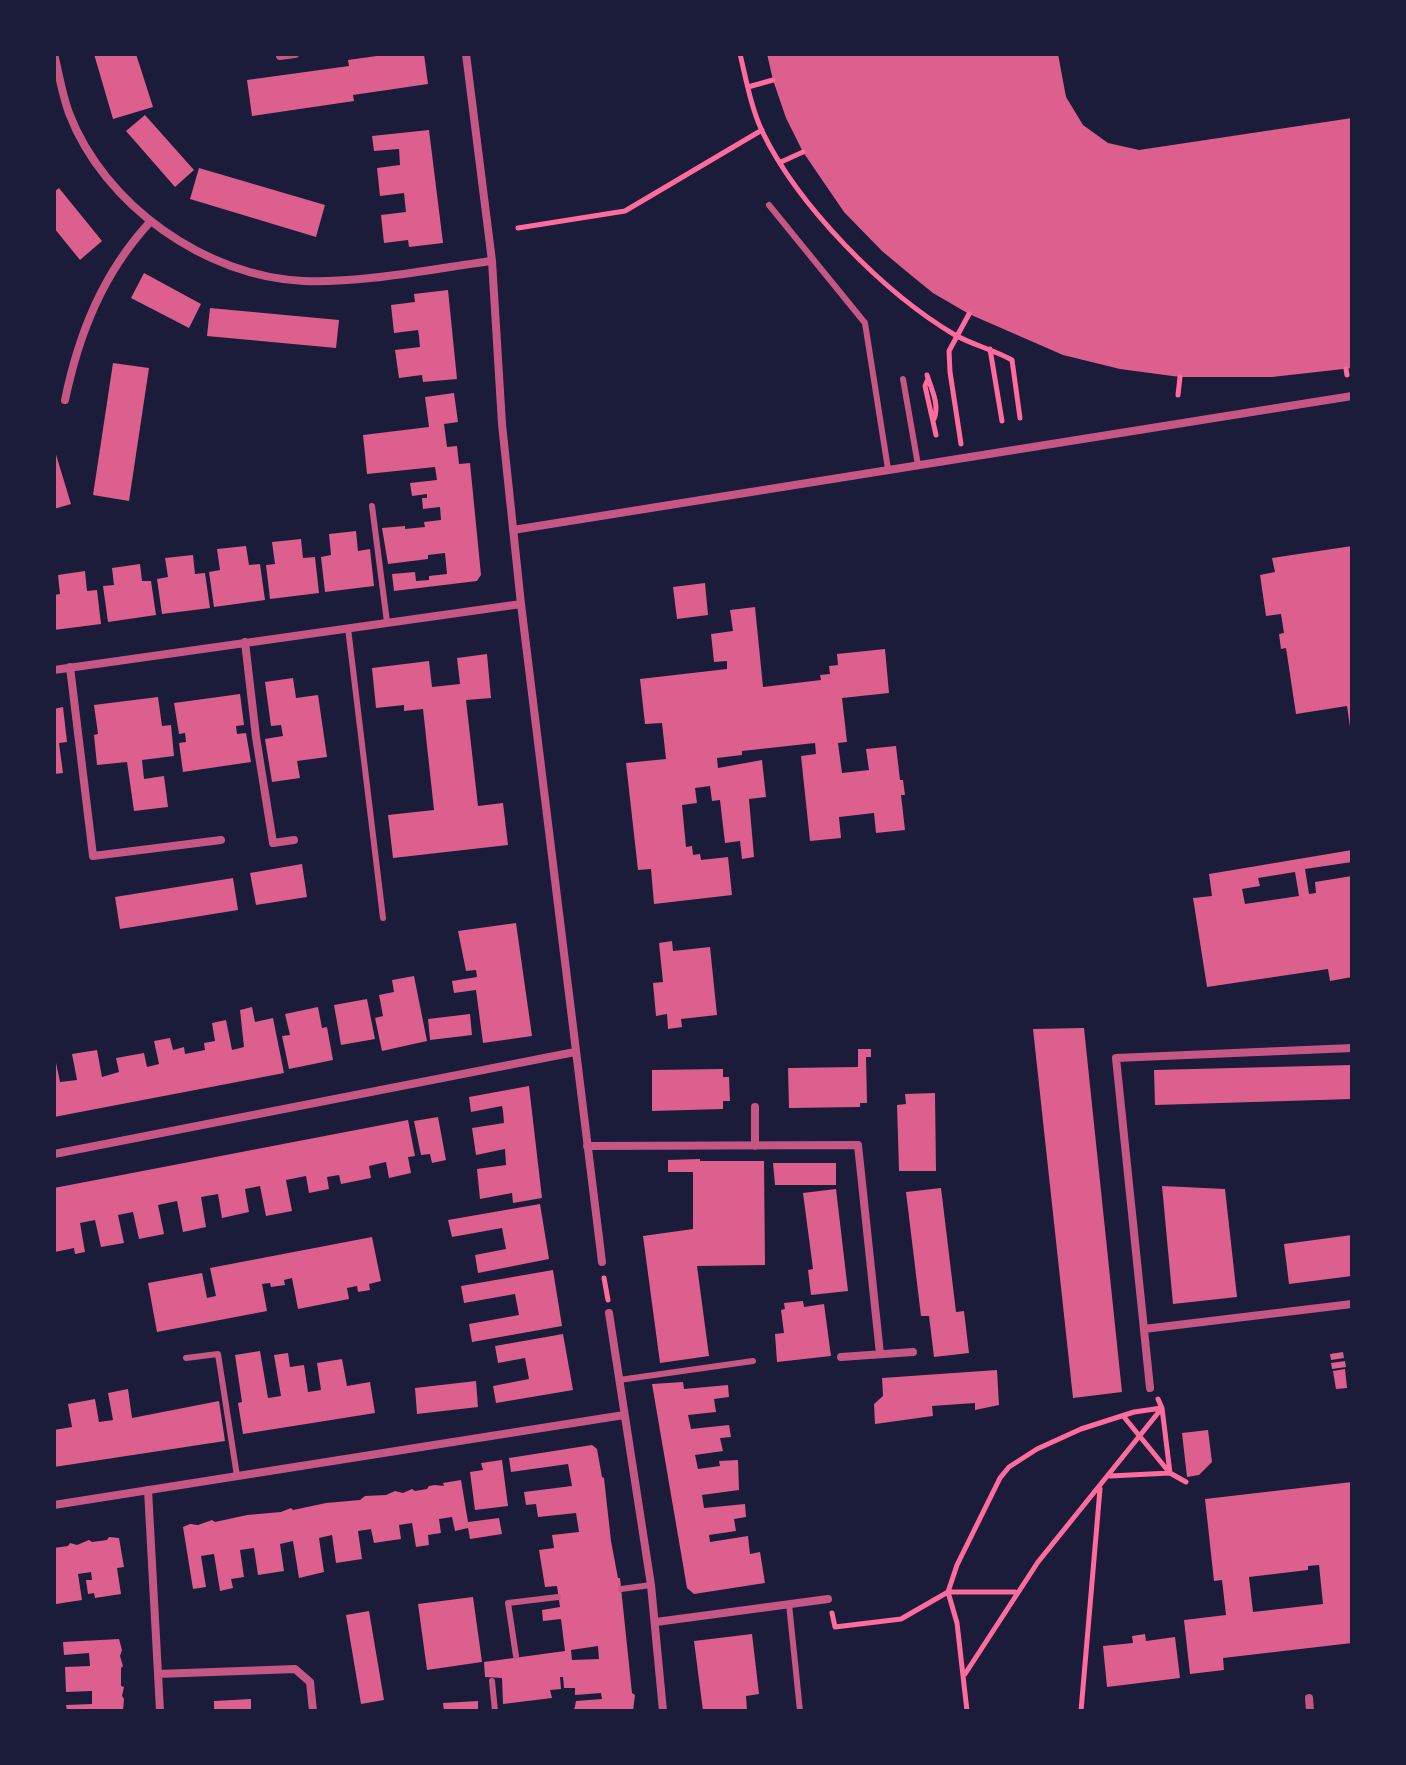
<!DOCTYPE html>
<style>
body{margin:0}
#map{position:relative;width:1406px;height:1765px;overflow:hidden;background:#1b1b3a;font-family:Overpass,sans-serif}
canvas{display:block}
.frame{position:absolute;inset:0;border:56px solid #1b1b3a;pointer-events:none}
</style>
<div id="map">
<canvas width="1406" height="1765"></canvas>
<div class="frame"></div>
</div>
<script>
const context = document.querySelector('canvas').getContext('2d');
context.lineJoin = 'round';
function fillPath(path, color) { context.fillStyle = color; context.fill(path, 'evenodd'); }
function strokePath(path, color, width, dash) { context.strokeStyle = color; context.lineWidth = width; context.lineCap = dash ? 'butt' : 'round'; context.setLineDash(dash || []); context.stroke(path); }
const building = new Path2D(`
 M94,54h42l17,53 -40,12z
 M391,54h33l4,30 -75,11 1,6 -102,15 -5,-36 102,-14 -1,-6z
 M767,54h291l8,43 17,28 25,18 31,7 213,-32v250l-80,9h-92l-60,-8 -57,-14 -94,-41 -36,-21 -21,-17 -30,-25 -38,-39 -41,-60 -17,-34 -13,-38z
 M145,115l49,55 -19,17 -49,-56z
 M429,130l14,113 -34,4 -1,-7 -24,3 -3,-28 25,-3 -2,-19 -24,3 -3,-28 23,-3 -1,-16 -25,2 -2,-15z
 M199,168l126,37 -9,32 -126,-38z
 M59,188l43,53 -22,19 -26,-32v-36z
 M144,273l57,31 -12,24 -58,-30z
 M448,290l9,89 -34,3 -1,-7 -23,3 -4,-28 25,-3 -1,-11 -1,-6 -24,3 -3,-28 24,-3 -1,-8z
 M210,308l129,12 -3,28 -129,-12z
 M113,363l36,5 -20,133 -36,-6z
 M454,393l4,29 -14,2 3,23 10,-1 2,18 11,-1 11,112 -4,6 -83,10 -2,-17 23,-2 1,9 13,-1v-4l18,-2 -2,-21 -17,2v4l-40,5 -6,-36 23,-2v3l20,-2 -1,-5 17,-2 -1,-13 -17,2 -1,-11h5v-4l-15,2 -2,-13 27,-3 -2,-13 -68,7 -4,-39 66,-8 -4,-30z
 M54,448l17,56 -17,5z
 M356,531l2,20 12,-2 4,37 -49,6 -4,-35 10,-2 -2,-21z
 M301,539l2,19 12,-1 4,36 -49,6 -4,-34 9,-1 -3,-22z
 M246,546l3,19 11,-1 5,36 -51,7 -5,-35 11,-2 -3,-21z
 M1352,546v181h-2l-3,-21 -51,8 -10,-66 -5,1 -2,-15 5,-1 -3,-19 -15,2 -6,-41 15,-3 -3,-14z
 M193,555l2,19 10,-1 5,35 -48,6 -5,-35 11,-2 -3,-19z
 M140,564l2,17h9l5,34 -48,7 -5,-36 11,-1 -2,-17z
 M85,571l2,20 10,-1 4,34 -47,6v-35l6,-1 -2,-19z
 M705,583l3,32 -31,4 -4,-32z
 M755,607l8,80 58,-7 -1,-5 10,-1 -1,-8 9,-1 -1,-11 48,-5 4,44 -47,5 5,44 -9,1 4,30 27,-3 -3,-21 30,-3 4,34h3l2,15h-4l4,35 -29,3 -2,-20 -35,4 2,21 -31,3 -9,-85 15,-2 -1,-11 -73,8v4l-25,3 1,10 44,-8 4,37 -17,2 5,58 -12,2 -2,-18 -15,2 -5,-43 -8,1 -2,-15 -15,2 2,15 -15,2 4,42 6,-1 1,9 7,-1 1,6 27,-3 4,38 -78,9 -3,-35 -13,1 -12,-107 40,-4 -4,-36 -17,1 -5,-45 87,-10v-8l-13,1 -3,-28 22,-3 -3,-21z
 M487,654l4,44 -25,2 12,106 25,-3 5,42 -115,13 -5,-43 46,-5 -11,-101 -19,2v-6l-28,3 -4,-40 57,-7 3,26 28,-3 -3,-26z
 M293,678l3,20 22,-3 9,62 -30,4 3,17 -28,4 -7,-43 18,-3 -2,-11 -10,1 -6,-44z
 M240,694l4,31 -8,1 1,8 9,-1 5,29 -68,10 -4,-29 7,-1 -1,-9 -6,1 -5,-31z
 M158,697l4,29 9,-1 3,31 -32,4 2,19 20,-3 4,31 -34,4 -7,-49 -30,3 -3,-30 4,-1 -4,-29z
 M63,707l4,35 -8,1 4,30 -9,1v-65z
 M1352,850v12l-47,7 4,25 7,-1 -1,-11 37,-6v101l-22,4 -2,-12 -121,18 -14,-89 19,-2 -3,-22zM1295,872l4,24 -54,8 -3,-15 18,-3 -2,-8z
 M302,864l5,33 -51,8 -6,-32z
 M233,878l5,32 -118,19 -5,-32z
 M516,923l16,113 -49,7 -7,-53 -22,3 -2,-12 25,-4 -1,-7 -10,1 -8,-40z
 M672,941l1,10 37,-4 7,68 -36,4 1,8 -14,2 -1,-15 -11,2 -3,-33 10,-1 -4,-39z
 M414,976l13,65 -45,10 -7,-33 8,-2 -4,-21 15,-3 -2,-12z
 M367,999l8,40 -34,6 -7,-40z
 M252,1007l3,15 18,-4 11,55 -230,44v-64l6,29 17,-2 -5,-26 25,-4 5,27 17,-5 -3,-14 28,-5 3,14 12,-3 -5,-23 16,-3 3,12 11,-3 1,7 20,-4 -1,-7 11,-2 -3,-18 14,-3 6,30 12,-3 -4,-37z
 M318,1007l4,21 5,-1 6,33 -44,9 -7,-33 8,-1 -5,-21z
 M470,1014l2,21 -42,5 -2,-21z
 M1084,1028l38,364 -49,6 -40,-369z
 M858,1049h13v8h-5l1,46h-7v4l-71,1 -1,-40 70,-1z
 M1352,1065v34l-197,6 -1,-35z
 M723,1069v8h6l1,24h-7v8l-71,2v-41z
 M529,1086l13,112 -29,5 -1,-10 -32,6 -3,-30 29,-4 -1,-16 -29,6 -4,-27 32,-5 -1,-12 -1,-5 -31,6 -2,-15z
 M935,1093l1,78h-37l-2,-66 9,-1 -1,-10z
 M438,1117l8,43 -14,3 -2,-9 -9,1 -7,-34z
 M408,1120l7,36 -7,1 3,16 -22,5 -3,-16 -9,2 -8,2 2,12 -30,6 -2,-9 -12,2 2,12 -20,4 -3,-17 -20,4 6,31 -26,5 -6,-30 -15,3 4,23 -27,6 -4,-24 -17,3 5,30 -23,5 -6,-31 -19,4 6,29 -25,5 -6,-27 -15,3 6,28 -23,4 -6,-27 -15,3 5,29 -10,2 -1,-6 -19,4 -1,-64z
 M700,1159v2h64l1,104 -68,1 12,90 -49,7 -17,-127 50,-7v-57h-25v-12z
 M773,1163h63v22h-61z
 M1162,1186l63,3 12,108 -64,7z
 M941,1188l15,124 8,-1 5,42 -35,4 -5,-41h-8l-15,-124z
 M836,1189l12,102 -37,4 -3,-25 5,-1 -10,-76z
 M540,1204l9,55 -71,14 -3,-18 31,-6 -4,-21 -50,9 -4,-17z
 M1352,1235v41l-63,8 -5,-40z
 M372,1237l9,44 -12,3 1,6 -12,2 -1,-6 -10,2 2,11 -51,10 -6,-31 -8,2 1,5 -14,2 -1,-4 -8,1 5,27 -110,21 -9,-49 54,-10 5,25 9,-2 -6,-28z
 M553,1270l9,56 -90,16 -3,-18 50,-9 -4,-21 -51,9 -3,-17z
 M803,1301l1,6 20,-3 7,52 -54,6 -2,-28 9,-1 -3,-23 4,-1 -1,-6z
 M563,1334l10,56 -77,13 -3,-17 36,-7 -4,-21 -27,5 -3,-17z
 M260,1351l8,47 13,-2 -7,-41 14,-2 2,14 14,-2 4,27 13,-2 -4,-27 25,-4 5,27 23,-4 5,31 -132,21 -5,-31 4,-1 -7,-47z
 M1343,1352l1,6 -13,2 -1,-6z
 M1345,1361l1,6 -14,2 -1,-6z
 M1345,1369l2,19 -11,1 -3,-18z
 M997,1370l2,35 -24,5v-7l-43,3 1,10 -58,8 -1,-20 9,-8 -1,-18z
 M476,1381l2,26 -61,7 -2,-26z
 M683,1382l1,7 44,-4 1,12 -15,2 2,13 -28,3 3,14 38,-4 2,12 -11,1 3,13 -28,4 3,14 22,-3 -1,-5 19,-1 1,30 -37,5 2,13 41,-4 1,13 -12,2 2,12 -27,4 1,7 38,-6 2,18 10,-2 5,31 -71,11 -7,-6 -35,-204z
 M128,1389l4,29 87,-17 6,40 -171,26v-37l18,-3 -4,-23 27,-5 4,23 14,-2 -5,-27z
 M1208,1430l4,32 -13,13 -12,2 -5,-44z
 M592,1445l5,4 5,28 2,1 7,63 7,37h2l12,115 3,2 -2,16h-59l2,-10 26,-2 -1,-6 -26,2v-7h-11l-1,-11h-3l1,12 -11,1 2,8 -49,6 -1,-26 -17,-1 -1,-15 81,-11 -4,-32 -18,2 -1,-11 18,-3 -3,-21 -12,1 -6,-37 15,-2 -2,-13 27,-3 -3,-19 -38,4 -2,-13 -10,1 -2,-13 48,-6 -4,-22 -57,8 -2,-14zM598,1646l1,13 -27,1 -1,-10z
 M502,1460l6,46 -33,4 -5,-38 13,-2 -2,-7z
 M461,1480l7,42 31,-4 3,16 -32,5 -2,-11 -13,3 -3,-14 -13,2 2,14 -13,2 1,10 -13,2 -4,-24 -13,2 2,14 -14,2 -13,2 -3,-14 -6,1 -7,1 4,28 -26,4 -4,-28 -13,3 5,34 -25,6 -6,-37 -13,3 4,27 -26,4 -4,-27 -14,2 4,27 -13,2 2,9 -13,3 -6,-37 -7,1 -6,1 5,31 -13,2 -10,-62 7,-3 8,1 14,-5 3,2 32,-7 34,-3 10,-4 2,2 33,-7 34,-3 5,-4 21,-1 9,-4 8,2 9,-4 3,2 12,-2 2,-3 6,-1 9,1 -1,-3z
 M1352,1482v161l-129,15 1,12 -34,4 -6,-54 42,-5 -4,-35 -8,1 -9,-82zM1319,1565l4,39 -70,8 -4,-35 59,-7v-4z
 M109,1537l10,1 5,29 -7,1 4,26 -26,4 -1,-5 -6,1 -2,-14h6l-1,-8 -13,2 4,26 -26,4 -2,-56 14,-2 2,-3 7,2 12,-5 3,2 15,-2z
 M473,1597l9,65 -55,8 -9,-66z
 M369,1611l15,89 -23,4 -15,-89z
 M752,1634l7,60 -13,2 1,15h-44l-9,-70z
 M1145,1634l1,7 29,-4 5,41 -73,9 -4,-41 30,-3 -1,-7z
 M119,1639l3,11 -2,6 3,10 -2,2v18l3,1 -2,9 2,3 -1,12h-56l-1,-6 26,-1v-13l-26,1 -1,-25 25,-1 -1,-13 -25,2 -1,-13z
 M251,1699v12h-37v-10z
 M478,1701v10h-34l-1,-8z`);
const path = new Path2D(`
 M740,54c6,25 11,53 22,77 36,75 122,162 193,204 18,10 39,15 57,25l8,58
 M748,87l25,-7
 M781,162l22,-10
 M518,228l107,-17 137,-81
 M990,349l12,72
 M1346,369l1,6
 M927,375c4,13 13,30 7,44
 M928,379l-3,7 11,49
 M1178,395l2,-18
 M961,444l-11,-72 -1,-21 20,-37
 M604,1278l4,22
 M1124,1417l45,55
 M1110,1476l60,-3 16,9
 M832,1613l3,14 66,-8 47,-27h67
 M965,1674l73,-112 124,-154 -4,-9
 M967,1711l-10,-88 -9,-31 9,-27 43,-87 9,-11 28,-18 44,-20 53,-17 28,-4 8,65
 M1081,1711l19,-222`);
const service = new Path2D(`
 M769,205l96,118 23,146
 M903,379l15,86
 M372,506l15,116
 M348,628l35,290
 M186,1358l32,-4 19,122
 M619,1380l134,-19
 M621,1589l30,-4
 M789,1604l11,107
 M516,1656l-8,-53 50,-6
 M492,1681l3,30`);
const minor = new Path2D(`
 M54,54c5,20 8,40 15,59 35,92 137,164 235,168 62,2 126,-12 188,-20
 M466,54l26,207 10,163 19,180 81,658
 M280,56l15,-2
 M65,400c14,-67 38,-127 85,-178
 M513,530l839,-134
 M245,642l11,95 17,106 21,-3
 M70,667l23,189 128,-16
 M54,670l467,-66
 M587,1146l271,-1 22,209
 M755,1146v-39
 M54,1154l521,-102
 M609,1313l42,272 12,126
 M1144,1329l208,-25
 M841,1357l72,-5
 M1150,1388l-34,-330 236,-10
 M148,1490l12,221
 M54,1505l570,-90
 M656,1622l172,-23
 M158,1674l137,-5 15,13 3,29
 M1309,1698l1,13`);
fillPath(building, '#dd5f8e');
strokePath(path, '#ff6b9d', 5);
strokePath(service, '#c65784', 6);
strokePath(minor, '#c65784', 8);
</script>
